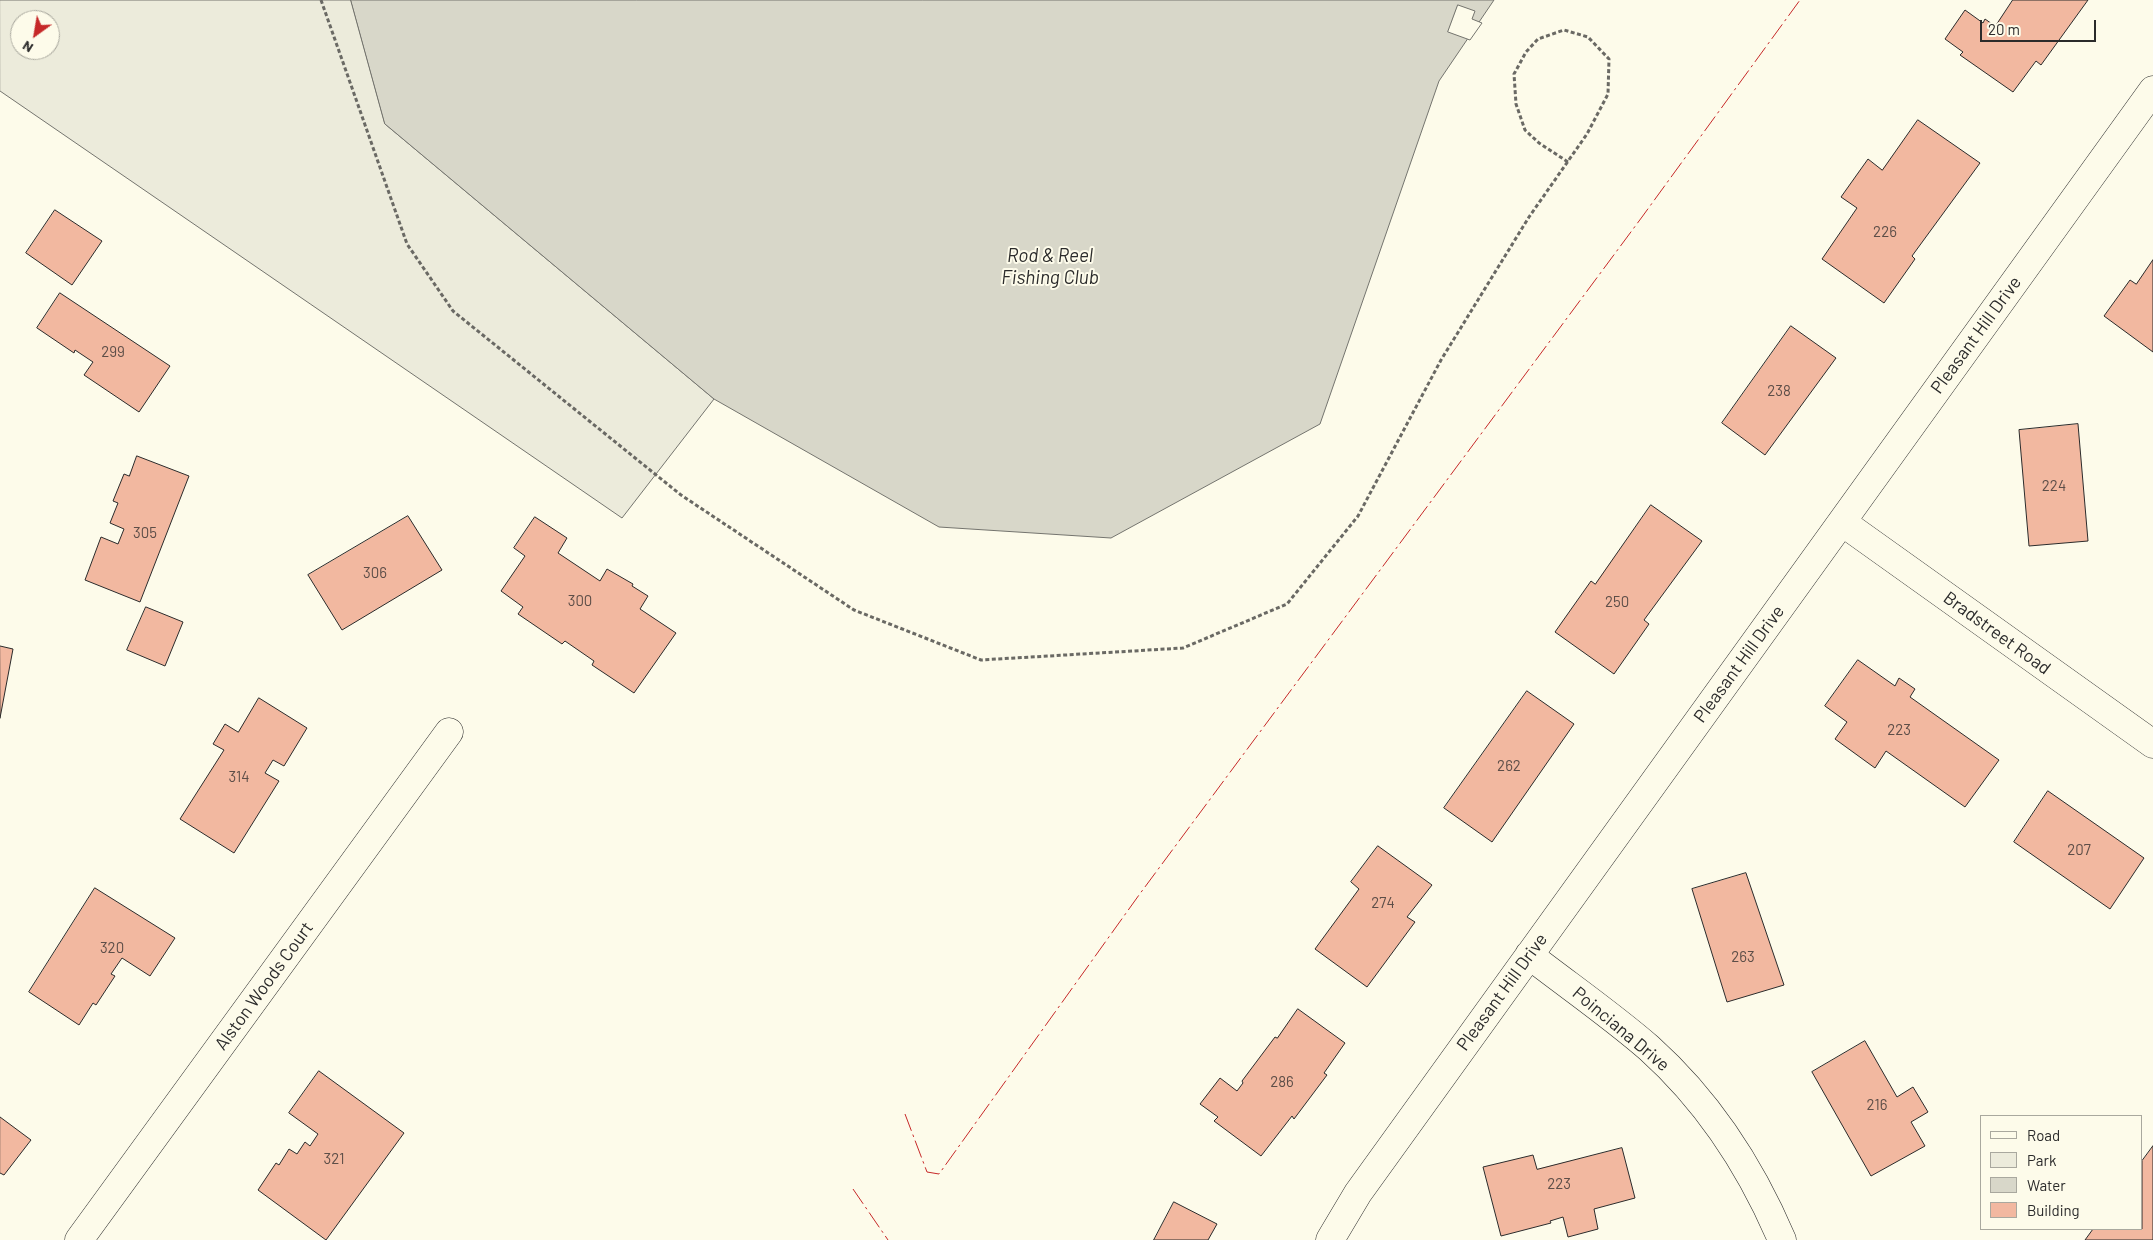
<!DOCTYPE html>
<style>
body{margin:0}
#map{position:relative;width:2153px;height:1240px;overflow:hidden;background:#fdfbea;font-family:Barlow,sans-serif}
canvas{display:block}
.legend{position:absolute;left:1980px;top:1115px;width:162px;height:115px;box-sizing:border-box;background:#fdfbea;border:1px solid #a9a89e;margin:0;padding:6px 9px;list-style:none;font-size:15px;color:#2b2b2b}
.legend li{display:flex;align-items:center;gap:10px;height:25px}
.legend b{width:25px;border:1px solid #a9a89e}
.north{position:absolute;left:10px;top:10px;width:50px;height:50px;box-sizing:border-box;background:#fdfbea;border:1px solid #a9a89e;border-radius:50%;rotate:212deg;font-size:14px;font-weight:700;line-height:20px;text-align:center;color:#2b2b2b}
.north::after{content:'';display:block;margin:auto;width:18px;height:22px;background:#c62828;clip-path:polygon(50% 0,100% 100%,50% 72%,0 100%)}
.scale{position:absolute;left:1980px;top:20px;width:116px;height:22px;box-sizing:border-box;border:2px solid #2b2b2b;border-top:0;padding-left:6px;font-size:15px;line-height:18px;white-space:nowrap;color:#2b2b2b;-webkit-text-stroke:4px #fdfbea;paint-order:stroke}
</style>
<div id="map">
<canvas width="2153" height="1240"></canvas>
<ul class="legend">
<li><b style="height:6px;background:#fdfbea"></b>Road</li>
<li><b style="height:14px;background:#ecebdb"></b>Park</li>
<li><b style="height:14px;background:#d8d7c9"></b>Water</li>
<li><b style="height:14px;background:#f2b8a0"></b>Building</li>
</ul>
<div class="north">N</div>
<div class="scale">20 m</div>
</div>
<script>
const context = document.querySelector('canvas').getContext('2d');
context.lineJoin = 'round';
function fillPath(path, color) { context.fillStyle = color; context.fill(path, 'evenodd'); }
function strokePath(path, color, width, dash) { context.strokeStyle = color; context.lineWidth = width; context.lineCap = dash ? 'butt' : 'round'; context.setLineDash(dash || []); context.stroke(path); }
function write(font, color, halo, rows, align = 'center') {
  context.font = font + ' Barlow,sans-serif'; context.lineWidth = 4; context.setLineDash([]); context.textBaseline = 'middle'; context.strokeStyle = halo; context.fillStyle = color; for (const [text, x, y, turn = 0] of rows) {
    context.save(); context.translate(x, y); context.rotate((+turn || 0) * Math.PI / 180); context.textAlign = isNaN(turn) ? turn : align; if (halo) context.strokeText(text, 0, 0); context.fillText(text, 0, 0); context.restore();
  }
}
const green = new Path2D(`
 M0,0h351l34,124 329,275 -92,119 -622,-427zM20,20h30v30h-30z`);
const water = new Path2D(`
 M351,0h1143l-55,81 -119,343 -209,114 -172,-11 -225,-128 -329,-275z`);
const pier = new Path2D(`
 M1458,5l17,6 -3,8 10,4 -12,17 -22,-8z`);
const building = new Path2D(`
 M2013,0h75l-47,65 -5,-4 -23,31 -53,-37 3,-3 -18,-13 20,-29 18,13 2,-4 10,7z
 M1918,120l62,43 -68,93 3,3 -31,44 -62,-44 35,-51 -16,-11 27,-38 14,11z
 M55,210l47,31 -30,44 -46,-32z
 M2153,260v92l-49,-36 26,-36 6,4z
 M60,293l110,73 -31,46 -55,-37 9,-13 -18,-12 -1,3 -37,-25z
 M1791,326l45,32 -71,97 -43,-32z
 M2078,424l10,117 -59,5 -10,-116z
 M137,456l52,20 -49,126 -55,-22 16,-43 17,7 6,-15 -14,-6 8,-20 -5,-2 11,-27 5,2z
 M1651,505l51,36 -58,79 5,4 -35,50 -59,-42 36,-51 4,3z
 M408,516l34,54 -100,60 -34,-55z
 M535,517l32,21 -9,15 42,28 7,-12 26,15 -1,2 16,10 -8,13 36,24 -42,60 -42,-28 2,-4 -29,-20 -3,3 -44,-30 5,-7 -22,-16 24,-35 -11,-8z
 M146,607l37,15 -18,44 -38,-16z
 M0,646l13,3 -13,69z
 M1858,660l37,26 4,-8 16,11 -5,8 89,63 -34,47 -79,-56 -11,17 -40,-29 12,-17 -22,-16z
 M1527,691l47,33 -82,118 -48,-34z
 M259,698l48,30 -23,38 -11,-6 -8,13 14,8 -45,72 -54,-34 44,-69 -11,-6 12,-20 13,8z
 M2048,791l96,67 -34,51 -96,-67z
 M1378,846l54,39 -25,32 8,5 -48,65 -52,-38 44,-60 -8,-7z
 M1746,873l38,112 -57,17 -35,-113z
 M95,888l80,50 -25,38 -28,-18 -11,16 4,2 -19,29 -3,-2 -14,22 -50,-33z
 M1298,1009l47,34 -21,30 3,2 -33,44 -2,-3 -31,40 -47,-35 4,-4 -18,-13 20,-26 17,13 6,-8 -1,-2 33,-44 2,1z
 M1865,1041l32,56 16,-10 15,25 -17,10 14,24 -54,30 -59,-104z
 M319,1071l85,62 -78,107 -68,-50 18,-27 3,2 10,-16 8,5 8,-12 5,4 8,-12 -29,-21z
 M0,1117l31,23 -27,35 -4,-2z
 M2153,1146v94h-68l8,-11h49v-68z
 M1622,1148l13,50 -41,11 4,20 -30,8 -5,-20 -13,4 1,2 -50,13 -18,-69 50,-12 4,14z
 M1174,1202l43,22 -9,16h-54z`);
const path = new Path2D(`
 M321,0l86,244 46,67 228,184 173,115 127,50 202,-12 104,-44 71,-88 83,-156 88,-143 58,-83 21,-40 1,-35 -21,-22 -24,-7 -26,9 -12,13 -12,22 2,30 9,26 14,13 29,19`);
const street = new Path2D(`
 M1842,522l311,222
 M1529,955c40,31 82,60 120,93 59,53 102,119 133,192
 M79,1240l370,-508
 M1330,1240l28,-47 795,-1103`);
const power = new Path2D(`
 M905,1114l22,58 12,2 200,-279 503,-678 158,-217
 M853,1189l35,51`);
const numberNames = [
 ["226",1885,232],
 ["299",113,352],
 ["238",1779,391],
 ["224",2054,486],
 ["305",145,533],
 ["306",375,573],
 ["300",580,601],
 ["250",1617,602],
 ["223",1899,730],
 ["262",1509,766],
 ["314",239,777],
 ["207",2079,850],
 ["274",1383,903],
 ["320",112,948],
 ["263",1743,957],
 ["286",1282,1082],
 ["216",1877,1105],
 ["321",334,1159],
 ["223",1559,1184]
];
const streetNames = [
 ["Pleasant Hill Drive",1976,335,-54],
 ["Bradstreet Road",1997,633,36],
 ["Pleasant Hill Drive",1739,664,-54],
 ["Alston Woods Court",264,986,-54],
 ["Pleasant Hill Drive",1502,992,-54],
 ["Poinciana Drive",1621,1029,40]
];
const waterNames = [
 ["Rod & Reel",1050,256],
 ["Fishing Club",1050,278]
];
fillPath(green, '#ecebdb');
strokePath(green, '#74746e', 1);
fillPath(water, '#d8d7c9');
strokePath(water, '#74746e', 1);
fillPath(pier, '#fdfbea');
strokePath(pier, '#74746e', 1);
fillPath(building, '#f2b8a0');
strokePath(building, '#2b2b2b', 1);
strokePath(street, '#2b2b2b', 29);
strokePath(path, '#6a6964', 3, [4, 2.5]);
strokePath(street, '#fdfbea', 28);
strokePath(power, '#c62828', 1, [18, 4, 2.5, 4]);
write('15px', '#5d4e48', null, numberNames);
write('18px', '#2b2b2b', '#fdfbea', streetNames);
write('italic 19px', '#2b2b2b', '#fdfbea', waterNames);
</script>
